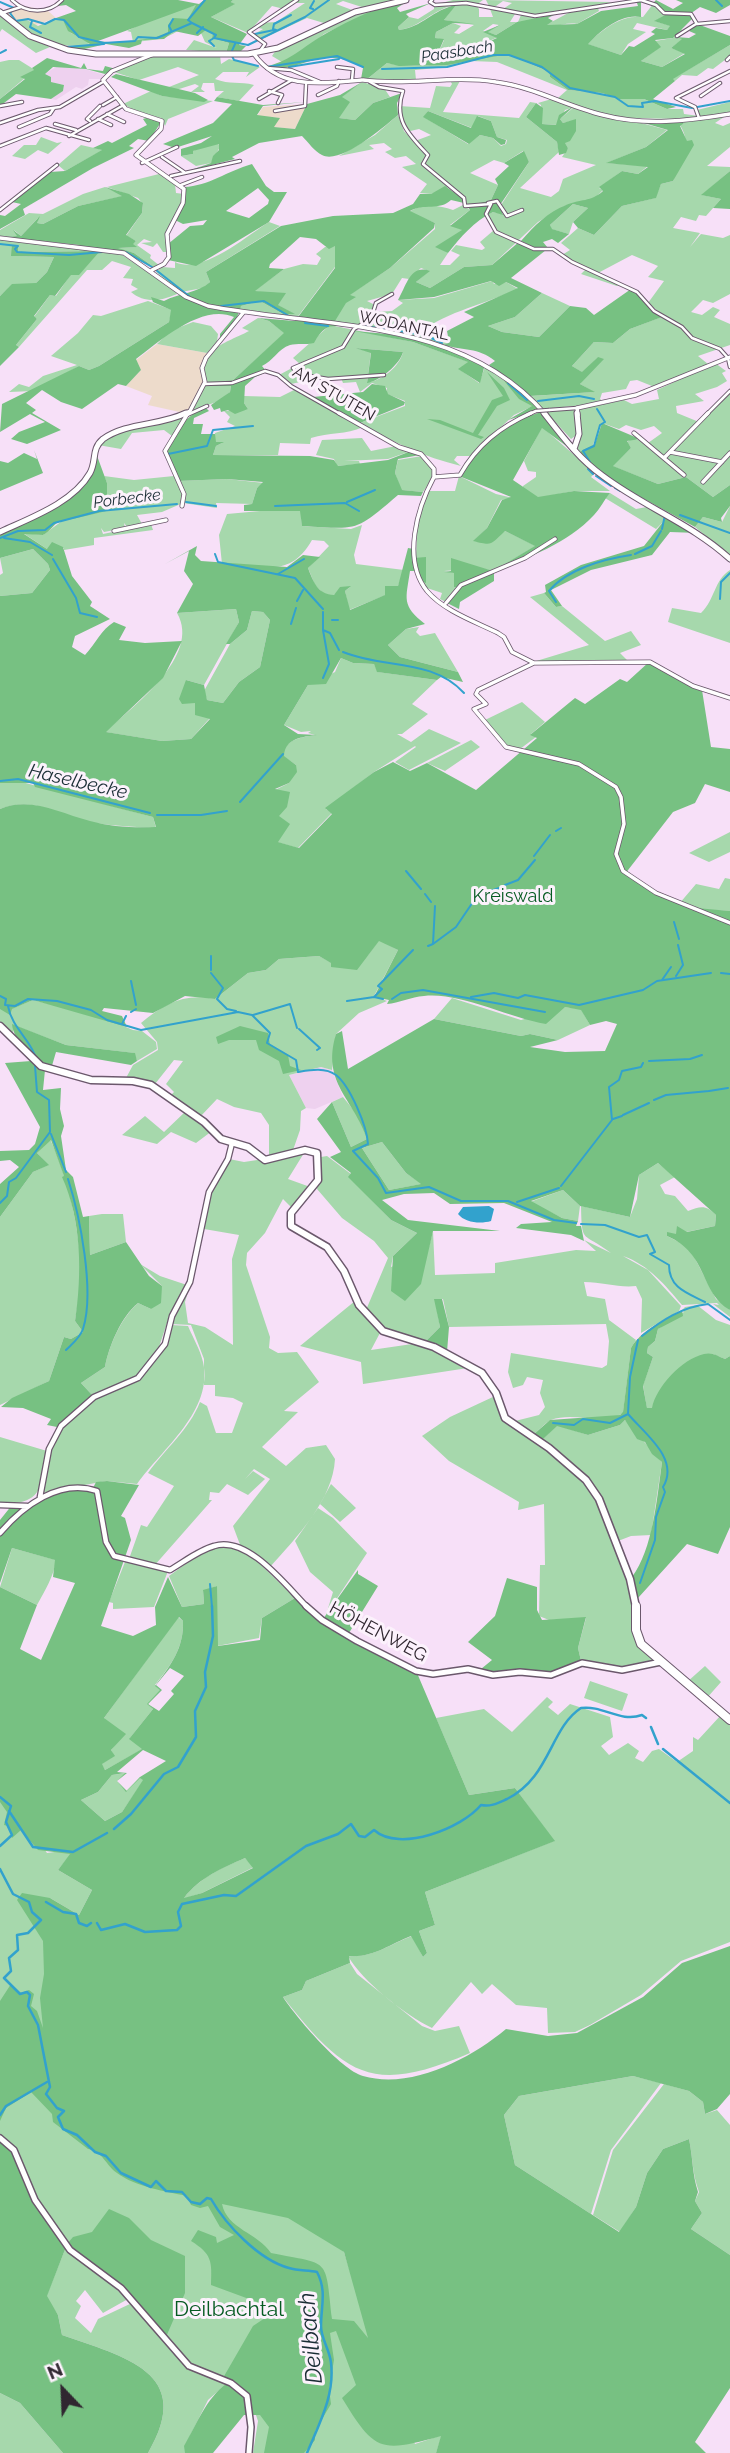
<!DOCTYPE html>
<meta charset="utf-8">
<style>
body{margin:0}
#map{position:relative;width:730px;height:2453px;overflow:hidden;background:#f7e0f8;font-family:Raleway,sans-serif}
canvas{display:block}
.north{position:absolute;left:28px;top:2355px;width:70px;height:70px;-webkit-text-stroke:5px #fcf2fc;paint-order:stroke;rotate:337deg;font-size:19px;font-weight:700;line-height:28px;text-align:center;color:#302730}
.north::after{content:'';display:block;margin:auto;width:24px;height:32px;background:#302730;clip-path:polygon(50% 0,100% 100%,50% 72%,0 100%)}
</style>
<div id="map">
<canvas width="730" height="2453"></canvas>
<div class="north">N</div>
</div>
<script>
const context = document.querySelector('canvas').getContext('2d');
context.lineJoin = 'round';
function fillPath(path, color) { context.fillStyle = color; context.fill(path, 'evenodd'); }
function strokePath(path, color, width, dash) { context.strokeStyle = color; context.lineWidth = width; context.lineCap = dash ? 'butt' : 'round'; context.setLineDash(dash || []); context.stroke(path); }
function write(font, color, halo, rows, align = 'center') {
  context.font = font + ' Raleway,sans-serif'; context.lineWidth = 6; context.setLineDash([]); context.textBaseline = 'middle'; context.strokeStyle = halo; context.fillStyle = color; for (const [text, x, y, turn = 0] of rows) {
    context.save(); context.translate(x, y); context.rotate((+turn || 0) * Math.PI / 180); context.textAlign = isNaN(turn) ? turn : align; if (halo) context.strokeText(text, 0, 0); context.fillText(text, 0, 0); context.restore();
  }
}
const commercial = new Path2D(`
 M22,6l25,4 9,8 -23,8 -6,-7 -14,1 -9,-7z
 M307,104l-12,25 -22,-2 6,-9 -22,-2 6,-9z
 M157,344l50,9 -6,13 2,17 -12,24 -7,6 -36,-8 4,-9 -26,-10 15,-16 -5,-10z`);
const built = new Path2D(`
 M58,66l27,3 19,6 -3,4h-12l-1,6 -6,4 -6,-2 -20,13 -5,-1 12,-8 1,-6 -13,-3v-4l-7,-4z
 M321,1067l11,3 11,27 -28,12 -9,-1 -17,-33z`);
const green = new Path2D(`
 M233,0h63l-12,9 -12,-3 -24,27 -37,-16 23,-13 -3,-2z
 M298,0h103l-36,8 -22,-7 -7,3 19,7 -31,12 -17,-5 -47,22 -9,-4 12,-7 -9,-2 6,-4 16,-1 29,-19h-10z
 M453,0h30l-7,5 3,4v8h14l-3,-8h13l9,-6 -9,-2 -7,5h-7l-3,-6 126,2 -15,3 2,6 -22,13c-12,-2 -20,4 -31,1l24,-13 -32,4 -5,5 -15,1 3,-7 -6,-1 -5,8h7l-21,13 -9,-3 12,-7 -6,-1 -10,7 15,6 -55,25 -8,-1 9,-21 -9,-2 1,-6 17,-9 8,3 -7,7 5,1 15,-9 -30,-5 11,-15c-22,4 -34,22 -56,25l-1,-3 11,-10 9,2 16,-10v-4z
 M390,3l-66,31 -24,19 -18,9 -10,-6 4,-6 51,-26z
 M199,4v11l21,10 -29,-5 2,-5c-16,24 -35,25 -60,27l-2,-10 -4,-1 28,-14z
 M653,4l15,10 -13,7 16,5 -4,4 -30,-7 -4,6 13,3 -18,12 -7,11 -34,-11c17,-15 33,-29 56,-27z
 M0,14l21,19 29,14 -14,6 -34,-24 -2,3z
 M56,18l7,2 8,13 20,10c-29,9 -56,-5 -78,-23l12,-1 13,7z
 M680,29l6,2 -9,6 6,2 -12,9 14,5 -23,14 -21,-6 19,-14 -5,-6 18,-3z
 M206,30l8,4 -2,4 17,5 -3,10 -40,-3 8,-10 23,8 -12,-6 -4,-9z
 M730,45v11l-17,13 -5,-1 -11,8 -15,-1 -7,6 -3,-2z
 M158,54l62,1 1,9 8,-5 31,8 -14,10 3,-5h-26l-8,7c15,6 25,2 39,6l-15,16 -22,-4 7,-6h-9l-1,-8h-11l-2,6 4,3h-14l8,-6 -4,-2 -19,6 -7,-3 30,-12 -21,-8 -39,13 -25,-8z
 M489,55l24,1 36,16 1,5 18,13 34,3 17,6h25l23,10h16l1,5 15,2 -2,-6 33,-8v11l-15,10 8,3 7,-3v24l-23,19 23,1v4l-28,24 19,4 -15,17 -7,-1 -3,6 -15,-4 -8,11 27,5 -10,14 11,-13 22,4 7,-3v59l-17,9 -10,-3 -12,12 11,3 11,-8 7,3 -6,7 16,7v21l-32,11 10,8 -51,24 -20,-8 -7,1 -4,8 -24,4 -2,6 5,4 -63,6 -11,-13 63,-4 -14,-8 18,-27 -15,16 -11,-7 22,-24 19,1 17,-14 34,-13 -16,-13 16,-22 -16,-4 10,-11 -26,-11 -34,18 22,11 -3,2 -36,-12 5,-5 -24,-14 8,-5 -9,-7 17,-15 16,7 28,-29 33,-8 6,-14 12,-3c9,-21 20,-34 7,-56l4,-2 -2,-4 -59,-1 44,12 -21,17 -39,16 41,3 -10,8 -16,-3 -23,17 4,2 -9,9 -30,7 -26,16 -46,43 -28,2 -34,21 -14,-6 13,-11 -8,-3 -12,11 -7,-1 -10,16 -25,7 8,4v7l17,-1 11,-8 -5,-3 36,-2 58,-17 2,3 12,-2 12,7c-33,15 -69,22 -98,43l29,10 -5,3 -110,-24 15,-26 41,-27 45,-39v-6l-26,-11c13,-9 30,-7 44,-2l10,-5 7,5 -20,15 13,5 -21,19 6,4 -8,12h10l10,-10 -9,-4 5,-6 26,5 3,-2 -5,-6 14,-12 -7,-15 6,-3 10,2 -2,-9 28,-43 -6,-11 -19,12 -10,-3 -24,13 28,12 -7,15 -23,6 -4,-1 2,-6 -17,-12 -18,7 -11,-1 7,-9 -25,-17 14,-3 -10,-8 -11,2 -10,-6 7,-3 -8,-6 -15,2 5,4 -35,7 36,-21 23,-20 6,16 24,25 -4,4 1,4 4,-9 -14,-14 16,-6 -12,-6 -13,3 -7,-26 31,2 6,-22 14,1 2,-3 -3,-6 12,1 -18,33 76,6 11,-16 6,1 -10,14 31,25 2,10 -39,36 31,9 8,-6 4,-12 33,-14 -34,-8 6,-9 -4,-6 12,-22 -13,3 -3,-4 14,-12 -9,3 -8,15 -15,-1 -1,-19 -3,-2 17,-5 19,7 -16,-7 9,-8 -70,-28 -26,-1zM428,111l44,17 6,-12 13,5 6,16 10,3 -1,4 -5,2 -8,-8 -13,-3 -12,9 -44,-27z
 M470,59l-22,8 -33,3 1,10h-50l21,-17c26,6 56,1 83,-4z
 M9,60h10l16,10 -13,7 3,1 -25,21v-37z
 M362,82l22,6 6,9 -17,6 -18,17 -17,-2 3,-21z
 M151,91l11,5 51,5 -45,18 -3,7 -4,-8 -20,-4 -18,-10z
 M41,137l16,6 5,-1 -14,12 -10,-4 -13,9 -13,-3 12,-11h12z
 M211,143h7l2,4 -9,16 -15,3 -15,-10 12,-2v-3z
 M81,145l22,5 -38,21 -7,-6z
 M159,174l16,10 1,9 8,1c-7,24 -20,31 -16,58h-5l-6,-9 -4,4 -12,-4 11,-1 -8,-3 -7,6 14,10 -1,3 10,8 -5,2 -21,-15 -19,-5 21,-1 -4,-3 4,-3 -10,-5 16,-23 1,-9 -5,-6 -31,-11z
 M105,187l19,9 -46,10 -35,18 -6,-1 1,-5 -17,18 -7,-6 4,6 -18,1v-7l29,-17 14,1 40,-20z
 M573,204l15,4 -15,14 -4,12 -18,-5 -1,-4z
 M269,222l11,4 -74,46 4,10 -7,6 -22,4 -25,-20 6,-5 13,1v-6c27,13 70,-25 94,-40z
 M0,239l121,15 58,39c-16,8 -34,11 -48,-1l7,-3 -7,-4 2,-6 -10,-1 8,-11 -19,-6 -10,9h-15l-68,77 -3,-2 21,-26 -3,-2 16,-22 6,1 15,-22 28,-23 -82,1 1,-7 -6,11 42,1 -7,15 -12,12h-22l-13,12z
 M335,246v21l-39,52 -59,-9 4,-4 19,-5 23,13h11l-17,-9 -10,-12 -13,-2 30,-22 19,-5 14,1 4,-7 -5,-4 9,-7z
 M542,293l28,13 -31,31 -37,-5 -14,-6 27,-9z
 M148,301l24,9 -3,12 -70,44 -10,4 -10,-4 -45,25 -25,1 10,-8 10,3 14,-11 34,-11 -26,-9 27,-23 15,-18 8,1z
 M258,318l11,3 16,12 -54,49 -23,1c-14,-34 19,-40 41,-52l-7,-3z
 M193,322l18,4 7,8 -1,8 -10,11 -50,-9 13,-13z
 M330,325l83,17 56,20 -10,7 20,14 6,-16 15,10 33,29 -19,9 -44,41h-13l-3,4 7,6c-37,-9 -69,-24 -101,-43l45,-17v-5l-18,-7v-6l-15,-5 -12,9 -4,-10 -13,1 -2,-5h-22l-28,6 -12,-9 13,-7 2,3 6,-7 -7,-6zM355,348l48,4c-3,14 -22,30 -36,30l4,-30z
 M715,363l11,8 -4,2 5,8 -10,6 -22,7 9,7 -28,5 1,7 22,9 31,-30v93l-17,12 -27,-20 -28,7 -46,-18 19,-18 -4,-6 5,-4 16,5 14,-10 -8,-7 -13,4 -15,-5 -7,4 -17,-6 -10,24 -11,4v5l-5,-8 5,-13 -1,-26 44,-9 8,4 27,-5 -2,-9z
 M205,386h26l-1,6 -11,9 -28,10z
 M296,389l67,38c-17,8 -34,5 -52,11l-1,6 -30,-1 -2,12h-65l3,-9 6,-3 -7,-1v-9l20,-7 -8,-4 3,-5 -6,-6 24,-2 -4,-6v-7l36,1z
 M574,410l4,24 -7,5 -26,-28z
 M187,414l-15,22 -8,-6 -32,3 -11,16 -23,-4 21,-12z
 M542,427l53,46 -4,4 19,14h-36l-36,7 -15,-8v-4l13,-9v-5l-8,-1 -4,-10z
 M362,438l9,13 25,-5 15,5 -23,8 -44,2h15l1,3 -23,2 -3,-7 -18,-4 6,-15z
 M422,456l11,13v8l-10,15 -22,-2 -6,-17 3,-13z
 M104,476l30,4 40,-4 3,5 50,-2 37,4 -7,5 -5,16 -36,-1 1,5 -34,-5 -21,9 -25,3 5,9 -14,4 -4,-5 1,5 -21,4 -3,-4 2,6 48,-10 2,6 -59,8v7l-30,5v-2l-17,1 -24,-16 20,2 19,-14 55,-13 -10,-9v-16z
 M459,476l37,18 17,4 -12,2 -14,28 -13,13 31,-10 31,15 -43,25 -13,-3 -36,3 10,2 4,15 -12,14 -6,-3 2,-6 -15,-5 -4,-6h3v-24h-10l1,-29 9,-38h29z
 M610,493l26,16 16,-3 14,9 -3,7 -7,7 -51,-31z
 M730,506v50l-35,-29 8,-10 19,5z
 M271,510l30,1 1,15 49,3 11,-4 -8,30 2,9 48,6 -6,16h-13l1,9 -37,15 -4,-19 5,-4 -16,8h-9l-10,-10 -7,-17 21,-22 -5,-5 -12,-1c-24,42 -51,22 -90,24l-3,-29 8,-21z
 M33,549l15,15 2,6 -18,23 -32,3v-21l3,-2 -3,-15z
 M730,570v73l-62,-21 4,-14 29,5c14,-13 13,-33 29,-43z
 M544,593l12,14 6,-1 43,35 26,-10 10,14 -21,8 7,7 -94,2 56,-17 -59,-48z
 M236,609l3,13 -35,63 -18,-5 9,23 15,15 -19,21 -29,2 -57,-9c27,-25 97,-76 72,-119z
 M252,611l11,1 7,8 -10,47 -21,15 -16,21 -16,-3 -3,-9 26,-47 17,-14z
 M419,627l-3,5 4,4 15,-3 23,39 -58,-15 -12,-12 18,-16z
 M341,658l12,5 21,1 4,8 59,8 -25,24 16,10 -26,20h-5l14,8 18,-13 32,14 -52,27 -14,-8 21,-15 -4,-4 3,3 -41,26 -48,37 6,4 -34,35 -21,-6 2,-26 -4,-26 14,-7 7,-18 -13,-9c2,-18 18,-18 32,-21l-7,-2 3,-2 -10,1 -17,-7 24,-40 27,-13z
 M135,666l2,4 -16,14 -23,-1 1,-8z
 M522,702l23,20 -14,12 5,3 -16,12 -14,-3 -21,-26z
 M471,740l9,7 -35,24 -18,-8z
 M18,781l135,36 3,11c-20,-1 -41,-2 -61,-5 -33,-6 -61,-28 -95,-14v-26z
 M730,832v20l-21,10 -20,-9z
 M725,878l5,1v32l-38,-2 -13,-5 17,-20 23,5z
 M379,940l19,10 -24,46 13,5 -28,12 -23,21 -4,36 -11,-3 -32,8 17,33 -5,3 -1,19 -8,23 -23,6v-34l-8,-12 -27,-6 -17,-8 -17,18 -29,-22 3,-3 -8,-8 17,-23 -9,-1 -19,24 -29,-6 7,-13 25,-15 -1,-8 -16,-19c24,-20 43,-30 74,-24l33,-26 18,-3 13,-11 40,-3 13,7 -1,4 37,-12z
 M452,998l69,22 44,-13 16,2 9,16 -32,15 -28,-6 -9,2 -87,-17z
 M33,1000l69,17 31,13 9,1 14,11 1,7 -20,12 -3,-8 -68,-8 -53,-20v8l-13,-9v-15h11z
 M343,1097l17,21 7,21 -16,8 -19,-45z
 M186,1111l26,20 -16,12 -25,-11 -14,12 -35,-9 23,-19 19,16z
 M50,1139c19,41 30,91 31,138 0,14 -4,30 -6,44l8,11 -12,7 -7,-2 -15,44 -49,24v-188l33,-45 15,-7 -11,-12z
 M382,1142l24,31 16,11 -33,6 -27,-42z
 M304,1153l-16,26 25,9 -21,20 -9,-9 -18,34 -18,20 -1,12 24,72 -1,11 9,5 19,-1 22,30 -35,29 14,1 -36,35 24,19 20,-18 20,-3 9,14c-2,41 -39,79 -65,108l-28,-17 -9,-24 37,-47 -16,-10 -9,10 8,-8 12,8 -17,16 -21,-11 -8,9 -9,-1 -1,8h3l-58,66 -25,-7 12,-34 6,2 27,-41 -26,-13c17,-24 41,-43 52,-71l7,4 9,27h16l11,-30 -10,-5 -18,-2v-11h-11v-26l-13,-34 -20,-1 17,-32 -3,10 3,21 17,4 28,18 -1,-86 7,-24 -35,-6 5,-35 20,-35 15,3z
 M327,1156l24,18 -2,3 42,43 26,13 -24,23 -2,11 36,-13 6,-23 2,44 60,-2v-10l81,-13 20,1 -12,-11 27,13c-29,-22 -29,-8 -30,-47l49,11 7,-18 2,-24 19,-12 17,14 -15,8 5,9 10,2 13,15c13,-5 18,-6 28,4l-1,11 -48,10 22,11 27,52 14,11v7l-17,-13 6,1 -2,-2 -35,2c-17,-20 -33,-40 -59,-49l25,14 33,36 -2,5 -38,22 1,-34 -6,-13c-17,2 -33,-4 -52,-4l3,14 18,3 4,21 27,20 -5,8 -8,65c-19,13 -50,-2 -72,7 -6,3 -13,11 -18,15l-22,-13 28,-7 6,-8 -5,-14 3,-13 -16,-3 -4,8 -10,3 -5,-16 3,-19 91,15 5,-3 2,-24 -3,-17 -157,3 -6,-28h-8l5,28 -15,15 -39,-11 -20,-21 22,-52 -14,-17 -32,-23 -25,-29 4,-32z
 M563,1190l17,16 -2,15 -16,-3 -32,-16z
 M102,1214h21l3,28 -36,13 -1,-39z
 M140,1264l20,12 27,9 -18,32 -12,36 -24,27 -40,16 -12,-13 24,-16c4,-21 16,-49 33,-64l13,6 11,-23z
 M355,1301l26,30 -10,19 48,-7 49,25 -105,16 -2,-22 -61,-16z
 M697,1305l19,15 14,5v31l-5,3 -12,-5 -60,54 -6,1 -4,-24 10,-28 -6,-4 1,-6 7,-6 3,-12 26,-17 -2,-2 3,-3z
 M171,1325l17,1c5,12 12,23 15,36 11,48 -41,87 -66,122l-31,-3 -64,12c6,-20 5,-49 19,-66 41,-48 90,-29 110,-102z
 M495,1396l7,20 79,62 16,21 17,37 20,64v27l21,35 -33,6 -41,-7 -3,-13 8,-30 -37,2 -10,-4 1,-51h5l-1,-61 -26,6 1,-8 -70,-41 -27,-25 28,-19z
 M625,1420l37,42 -11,73 -20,1 -13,5 -24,-53 -53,-47 16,-16 31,10 32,-10z
 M0,1437l47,14c-6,38 -4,53 -47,53z
 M331,1484l25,24 -16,14 -20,-18z
 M318,1508l15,10 34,35 -41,62 7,-23 -23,-20 -15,-31z
 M224,1545l27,10 44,43 -33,20 -3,20 -42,8v-60l-14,5 1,13 -22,3 -13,-31 34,-25z
 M12,1548l44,12c-2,16 -11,30 -19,45l-37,-18z
 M125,1562l43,9 -14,36 -41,2v-6l-4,-1z
 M178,1617l5,4c1,27 -12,44 -28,64l6,5 -13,14 5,5 -23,29 13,11 -38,21 -4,-6 13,-8 -3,-6 4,-5 -11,-27z
 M705,1666l16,16 -15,17 -19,-17z
 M590,1681l38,13 -6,17 -38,-13z
 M547,1697l6,5 -5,5 10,8 12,-11 40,13 3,20 -12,9 8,9 19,-12 11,8 -4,7 8,4 9,-11 7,-2 18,13 16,-11v-14l5,3 23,-25 9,7v220l-49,19 -40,34 -51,30 -15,7 -27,1 -1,-25 -31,-3 -24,-21 -10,10 -11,-12 -39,46c-27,-13 -70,-47 -84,-72 25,2 42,-12 64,-20l11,21 4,-4 -8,-22 16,-6 -10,-33 129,-51 -39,-53 -46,7 -33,-77 48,-9 28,23z
 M126,1773l-9,8 9,10 14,-14 4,3 -22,32 -17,9 -24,-21 17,-8 14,-17z
 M0,1786l47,67 15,-2 9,3 -13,16 34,20 -13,25 -29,-17 273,333 21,21 25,81 -1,6 47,105 27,-9 -6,18h-183l5,-32 -9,-26 -58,-30 -45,-53 -76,-64 -36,-54 -18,-45 -16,13z
 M245,1858l9,9 -52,26 -19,6c16,-21 38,-31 62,-41z
 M350,1963l7,11 65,52 13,5 24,-5 11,27c-97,42 -124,24 -187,-56l19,-7 4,-9z
 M633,2076l28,7 -50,67 -20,64 -76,-49 -11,-50 15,-19z
 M664,2084l25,7 14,11 2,12 12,-4 13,15v130l-39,-26 11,-16 -7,-12 4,-9c-7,-19 -6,-34 -10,-53l-26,10 -16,24 -11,34 -16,25 -27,-17 20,-65z
 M66,2247l62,52 -25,14 -18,-23 -9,11 5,5 -6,12 16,15 7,-14 34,-16 55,64 40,16 -19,17 -23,46v7h-37c48,-81 -24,-96 -86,-118l-4,-20 -12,-18z
 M0,2393l20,10 43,50h-63z`);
const forest = new Path2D(`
 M62,0h116l21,4 5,-4h29l-2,2 4,2 -24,13 36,17 -8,11 7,1 -7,7h-13l3,-10 -17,-5 1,-4 -7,-4 -8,6 -24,-5 -10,8 -22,1 -1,4 -12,4 -23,-4 -30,7 -20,-4 -25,-12 33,12 26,-3 -22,-13 -5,-11 -7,-2 20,-7 -10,-6 -8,1zM196,5l-8,14 -14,-1 -6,7v8c-17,7 -52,11 -70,8z
 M636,0l5,1v16c-20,-4 -41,14 -53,27l33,11 8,-9 5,1 21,-13 -4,-2 5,-4 11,2 3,-4 -16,-5 13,-7 -14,-11 3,-3 17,9 10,-6 -7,-3h54v5l-14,8 -16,-6 -10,7 3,4 -20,20 -18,2 6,7 -20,14 21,6 23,-13 -14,-6 11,-9 -6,-2 13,1 7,-4 -7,-3 8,-7 33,12v9l-57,34 2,2 -22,18 23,8 -9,2 -23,-10h-25l-17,-6 -34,-3 -18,-13 -1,-5 -36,-16 -10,-1 -56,10 -48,1 -12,-3 -21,17 -5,-1 2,-11c-44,-27 -64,9 -101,-1 25,-3 42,-21 63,-33 25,-14 55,-29 83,-33l-11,7 3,4 31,-9 -25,11 3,3 -11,10 1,3c24,-3 33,-20 57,-25l-12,15 30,4 -21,-1 -17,9 -1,6 9,1 -9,21 8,2 54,-24 -14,-6 17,-7 -12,7 8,3 21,-13 39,-8 -8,4 5,3 -6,4 30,-1 24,-13 37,-5z
 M47,58l34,10 3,-5 3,6 16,2 2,-5 11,3 -11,5 -19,-5 -33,-2 -8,7 6,3v5l13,3 -1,6 -12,8 -35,-5 -16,12v-7l25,-20 -5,-2 14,-7 -2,-2z
 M116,74l79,19 13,7 -4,2 -42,-6 -51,-19z
 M362,82l-20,15 8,5 -11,16 16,2 18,-17 29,-10 -5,10 1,12c-14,12 -58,50 -76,40 -7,-3 -14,-13 -20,-19l-43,7 -27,14 3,2 -50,13 26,-9 2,-7 6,-6v-6l-26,7v3l-12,2v-7l20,-6 11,-7 -37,12 -12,-4 50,-21 19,-19 -18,-3 3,-4 46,8 42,-3 -42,4 -6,9 23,3 -6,9 21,2 12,-25 33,-9z
 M536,103l7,5 -1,16 14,1 3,-10 15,-9 -14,13 3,4 13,-4v12l-6,10 -5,2 3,5 -2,5 -7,2 -2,-13 -31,-25z
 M428,111l43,17 6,-12 14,5 6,16 9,3 -1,4 -4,1 -8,-7 -13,-3 -11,9 -46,-27z
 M136,115l25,7 -12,19 -11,-2 -9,7 5,2 -41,20 -70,41 2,6 -25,14v-14l5,1 16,-12 -9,-2 38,-30 15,-1 37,-21 -9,-2 15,-7 4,2 35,-18 -4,-6 3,-1z
 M630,119l52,2 2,2 -4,3 7,15 5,-1 2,5 -21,36 -12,3 -5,14 -34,8 -28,29 -16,-7 -5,-6 15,-14 -15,-4 -23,21 2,4 17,5 -11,9 -6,-4 -9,3 5,6h-13l-14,-7c13,-15 27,-29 45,-36 14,-6 25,-3 37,-14l-4,-4 23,-16 16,3 10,-7 -42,-4 40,-16 22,-17z
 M524,151l5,11 -29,43 3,10 -10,-3c-19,9 -32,25 -45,41l-13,-6 27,-17 -12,-4 20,-16 -3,-4 24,-6 7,-15 -3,-6 14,-13 -5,-3z
 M252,164l14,22 8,6h13l-18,30 -73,44 -28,-6v-16l22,-18 13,-1 4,-5 -24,4 -8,-4 10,-18 -1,-15c25,-1 43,-16 68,-23zM258,188l11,12 -1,4 -19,14 -23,-7z
 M730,171v38l-17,-1 8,-9 -20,-4z
 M445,186l20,14 -1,3 -13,-3c-11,11 -28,3 -41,11l25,12 -1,5 -44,40 -40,27 6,2 -10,6 -11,18 26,4c-21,7 -32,-10 -47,18 -8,2 -17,0 -24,2 -12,4 -17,16 -28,21l5,6 -12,5 -10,9 -1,17 4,6 -13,5 -7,-4 -7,2 -1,-4 -6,2 -3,-5 19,-13 1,-6h-26l26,-4 53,-49 -15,-12 -11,-3 37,3 40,-53v-22l-6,3 -13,-10 -16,-2 -30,27 -1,4 15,1 -29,22 31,2 -8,12 17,9h-12l-23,-13 -19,5 -6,17 -15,16v-5l14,-17c-32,-14 -74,24 -98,42l5,11 -15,16 -8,-2 -36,25 -21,-7 -19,-12 -16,13 10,7 -4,3 29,17 -34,14 -16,-5 8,-7 26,-10 -15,-8 -30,18 2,-28 77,-38 10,4 10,-4 70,-44 2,-12 -18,-8 -2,-5 13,4c15,-8 34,-8 46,-19l-4,-10 75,-46 52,-10 60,-3 20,-9 7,-10h11z
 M105,187l24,7 14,9 -1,10 -16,22 10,6 -3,3 4,3 -19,1 16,5 21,15 -26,-13 -49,-7 -1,-3 -76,-8 14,-1 -4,-6 8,6 19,-20 -3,7 6,1 35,-18 44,-10z
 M520,241l10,7 16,2 -35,28 31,15 -27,24 -27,9 14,6 37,5 31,-31 16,2 8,7 37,-26 31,28 -32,12 -17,14 -19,-1 -22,24 10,6 16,-15 6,2 -24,25 15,8 -65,4 -10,-8 20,22 -32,10 24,-14 -13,-7 -18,-22 -17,-9 -4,15 -22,-14 10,-7 -55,-20 -59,-11 34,3 48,11 62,27 -9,-7 6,-4c-17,-14 -32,-10 -51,-16l5,-3 -2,-11 27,-14 -10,-5 54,-24 -12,-6 -7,4 -8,-5 -57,16 -36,3c9,-15 12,-36 32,-29l-14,11 14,6 34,-21 28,-2z
 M12,245h6v7l82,-1 -21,24h-8l-16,21 -5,-1 -16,21 3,3 -21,26 3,2 -19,19v-70l12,-12 24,-1 11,-11 7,-15 -43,-1z
 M355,348l48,4c-3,12 -23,29 -36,31l4,-30z
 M487,372l17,16 6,12 -13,6 -19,29 6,2 -3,2 -54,-20 13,1 33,13 19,-33 11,-4z
 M372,384l13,2 3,8 17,8 -1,3 -44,18 -47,-26 50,-5z
 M205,407l4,4 -15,7 -1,6h10l-2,10h14l1,8h8l-8,4 -3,9 97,1 24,4 4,6 50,-6 23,-9 9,4 -22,4 -3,14 7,17 21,2 -2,4 -23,-1c-44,38 -40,34 -96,31l-2,-15h-56v-6l8,-1 5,-16 6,-6 -36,-3 -49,2 -13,-30c4,-16 24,-37 40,-44z
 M541,412l28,36 -27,-20 -29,52 25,17 36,-6 36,2c-6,7 -10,16 -16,22 -27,29 -65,42 -100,56v10l-34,21 -1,7 -12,-6 10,-16h-3v-14l-10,-1 7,-1v-13l42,13 42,-25 -30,-15c-15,14 -12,15 -32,10l14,-13 15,-28 9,-3 -52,-21 19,-26 33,-28z
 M602,423l38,16 -13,2 4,7 -18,18 45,18 28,-7 27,20 17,-12v21l-9,12 1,4 -19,-5 -8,10 -87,-48 -27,-23v-5l14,-7z
 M34,450l9,23 -43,18v-30l8,2 16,-10 13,6z
 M96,453l11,30v16l10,3 1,6c-20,5 -39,10 -57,13 -7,2 -11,11 -18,14l-19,-1 23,15 5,-7 11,5 9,29 20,26 -2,4 20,13 -35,17 -3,11 13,8c11,-12 16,-25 29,-33l12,5 -7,13 26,3 37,-2 -19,37 -57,54 56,9 29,-2 19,-20 -15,-4v-12l-13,1 -3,-5 7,-19 18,5 3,15 16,3 16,-21 21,-15 10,-47 -7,-8 -11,-1 -5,19 -17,14h-4l13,-22 -3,-13 -59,4 16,-29 -9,-13 5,-20 -24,13 32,-18 -2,9 6,6 86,6 16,-12 17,2 -12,11c5,13 10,27 26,27l6,-8 11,-1 -6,5 5,19 35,-15v-9h13l10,-38 6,1v9l12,-1v26l-5,-2 -6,-10h-5c-4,28 -9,34 15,53l-19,5 -18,16 12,12 58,15 5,10 -22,-5 -4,3 -60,-8 -3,-8 -21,-1 -12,-5 -15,26 -18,1 -24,40 14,9 19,1c-15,2 -32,3 -33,21l12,9 1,7 -8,11 -14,6 15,3 -3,15 -8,9 11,8 -12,18 21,6 33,-34 -7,-6 49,-36 19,-10 17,9 17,-8 49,27 61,-52 -7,-3 45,-37 10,6 35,-25 7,3 22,-20 53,28 9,57 19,2v43l-25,-8 -10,19 -22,9 -48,62 60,33 45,4v399c-31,-18 -21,-56 -63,-74v-4l9,2 1,-8 10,6 28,-6 1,-11 -58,-52 -19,12 -9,42 -50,-11 -17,-16 -32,11 31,17 16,3 -2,5h5l3,15 -13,-6 -55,-7 5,-4 31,-2 -48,-19 -54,1 -16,-11 -30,1 -22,6 26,20 92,11h-67l-12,53 -16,17 -14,-10 2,-35 24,-23 -26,-13 -43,-43 3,-4 -21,-16 11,-5 -24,-33 15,-17 19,45 16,-8c-13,-40 -46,-56 -31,-105l6,-3 6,38 86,-50 87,17 9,-2 28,6 -28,7 35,5 40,-1 12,-27 -11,-3 -16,4 -9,-15 -16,-3 -19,17c-38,-6 -85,-32 -122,-28 -13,1 -25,7 -37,8l2,-4 -15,-3 24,-47 -19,-9 -22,29 -26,-3v-4l-12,-7 -40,3 -13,11 -18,3 -33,26 -30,-3 -32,17 -49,-5 -2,3 20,5 5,11 -94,-27 -21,9 -2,6 -10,-6v-200c31,-13 59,4 90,12 21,6 45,7 66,6l-3,-10 -118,-30 -2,-4h-33v-187l32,-3 18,-23 -2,-6 -15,-15 -33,9v-25l57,-31 29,-23zM382,1142l24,31 15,11 -32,6 -27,-42z
 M651,506h2l45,27 -28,-1 -18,23 -61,15 -40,20 11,16 -6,1 -12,-14 2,-1 -1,-7 36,-20 63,-19 19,-24 2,-7 -13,-9 -6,2z
 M12,1024l54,21 69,8 2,8 -6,4 -75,-13 -5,17c-14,-9 -38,-27 -39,-45z
 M240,1026l28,7 2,12 18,10 2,11 11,4 -18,4 -4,-13 -20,-11 -3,-10h-27l-11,4 -2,-7z
 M31,1061l14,9 -2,20 18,-2 -1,21 4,17 -3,10 5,34 7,7 10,40 6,-1 1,39 36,-13 23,34 13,10 -1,17 -10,6 -13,-6c-17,14 -29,43 -33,64l-24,16 12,13 -36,31 -10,-2 4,-6 -28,-11 -22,-1 11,-9 37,-17 15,-44 7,2 12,-7 -8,-11c7,-46 7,-100 -13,-144l2,-1 -13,-36 -14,13 12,12 -16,7 -33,45v-33l19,-17 -9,-7 -10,1v-10l29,-1 6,-6 5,-17 -35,-64z
 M434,1299h8l7,28 -2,25 -22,-10 15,-15z
 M682,1310l1,6 -25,13 -3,12 -7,6 -1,6 6,4 -10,29 4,22h5c4,-21 30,-49 52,-54 8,-2 14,2 21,5l5,-3v171l-12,27 -31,-10 -49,54 -6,-21c21,-28 25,-79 30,-115l-10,-8 -7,-12 -8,-3 -12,-19 -5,5 -32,10 -31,-9 -16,15 -8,-6 17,-15 70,-5 3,-3 8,-64c11,-19 33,-27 51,-38z
 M107,1481l32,4 -18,31 4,2 6,22 -30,86 32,10 23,-11 -1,-18 13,-30 14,30 22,-3 -1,-14 14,-4 1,60 42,-6 2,-22 33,-20 26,23 96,52 52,122 46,-7 40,53 -130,51 10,33 -16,6 8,22 -4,4 -12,-21c-21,8 -38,22 -62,20l1,7 -44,18 -4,9 -19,7c12,19 58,73 80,79 48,14 107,-17 143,-47l42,7 29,-3 66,-36 39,-34 48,-17v148l-13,15 -12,5 -2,-12 -14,-11 -56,-15 -114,20 -15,19 11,50 104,67 17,-25 11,-34 16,-24 26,-10c4,19 3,34 9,53l-3,9 7,12 -11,16 39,26v133l-35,54 11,11h-270l5,-17c-61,17 -66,16 -99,-38l14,-13 -20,-54 -6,2 4,27 -5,29 2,15 -16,27v9l-11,13h-40l5,-26 -9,-12h-8c-4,-21 -9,-28 -29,-37l30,-52 12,-8 3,-12 -57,-21c1,-24 1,-31 -20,-44l7,-11 18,7 1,6 17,-8 -14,-8 -12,-21 -8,2 -9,-3 -4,-9c-23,-5 -51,-9 -70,-23 -11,-7 -14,-22 -29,-24l-35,-27 -1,-8 -21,-22 -25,16 -6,13v-120l11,-17 10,9 8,-3 5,4 -3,12 6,5 6,17 -3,-30 4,-24 -1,-33 -26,-41 5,-7 28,5 29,17 13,-25 -34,-20 12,-16 -32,-4 -17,-20 -9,8 -4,-12 -4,-1 3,-13 -7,-10v-215l37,18 -17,44 21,11 34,-77 -22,-6 2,-17 -43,-12 -12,35v-63l12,-15 18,2 23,-13 27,-6 12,2 4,-8zM179,1617l4,4c1,27 -12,44 -28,65l5,4 -13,14 6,5 -24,30 13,10 -37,21 -3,-6 13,-8 -4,-6 15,-16 -22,-16zM170,1668l14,8 -13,15 3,3 -15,17 -11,-7 14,-14 -6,-5zM143,1750l23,11 -26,16 -13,14 -10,-10 10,-8 -10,-1zM125,1773l-8,8 9,11 14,-14 3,2 -21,32 -17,9 -24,-21 17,-8 14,-17zM245,1858l8,10 -51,25 -18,5c15,-20 38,-30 61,-40zM222,2204l66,14 56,34 24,86 -14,-17 -22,-2c-7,-63 -1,-54 -61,-66 -13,-20 -44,-24 -49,-49z
 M358,1570v4l20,12 -29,47 -26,-14z
 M507,1578l30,9v23l5,10 44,-3 -8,31 3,13c-28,14 -70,21 -100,8l11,-9 -24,-18 27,-26z
 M0,2141l13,10 21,50 32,46 -19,49 11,19 4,20c62,22 134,37 86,118h-85l-43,-50 -20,-10z
 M109,2209l20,9 22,22 34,16v37l-19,44 -33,-38 -66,-55 6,-7 19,-5z
 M227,2383l19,13 3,19h-5l-31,38h-28l-1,-7c14,-24 21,-46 43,-63z`);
const water = new Path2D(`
 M489,1206l5,3 -3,12c-10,3 -26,2 -33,-7l5,-7z`);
const streamFar1 = new Path2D(`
 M716,0l6,6
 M0,2l14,6
 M313,9l-3,-1 4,-7
 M13,10l-3,3 6,8 12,-2 17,5 10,-5
 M56,19l8,1 15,17 25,6 31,-2 3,-4 19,1 35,-15 24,12 -2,3 34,7 57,-28 24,-17
 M32,21l-2,6 11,6
 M192,23l-4,-3 17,-20
 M171,30l-2,-4 4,-7
 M276,30l-3,-1 1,-5 17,-9
 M197,33l6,-6
 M255,34l19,-4
 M214,38l-5,3 5,5
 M66,47l38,-3
 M0,53l6,-3
 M231,53l4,-9
 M232,56l2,4 24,6
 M267,67l70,-11 26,11
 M289,67l50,-8
 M382,69l65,-2 46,-12h16l33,12 28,21 45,9 13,9 15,1 -1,-4 13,-2 37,7 38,-7
 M0,244l18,2 -3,3 2,3 52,3 33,-3
 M126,252l26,15
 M156,270l33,26
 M221,306l43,-5 25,15
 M305,323l23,3
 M364,326l61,9 17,8
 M508,383l19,17
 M538,401l41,-5 15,3
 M168,454l39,-8 6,-16 40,-4
 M590,462l-7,-11 11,-5 6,-21 5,-3 -8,-13
 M588,469l5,5
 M596,476l15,10
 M615,488l5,3
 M186,502l30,4
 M347,502l28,-12
 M275,506l70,-3 14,8
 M680,515l50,18
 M662,529l3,-14
 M0,538l18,-7 27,-1 9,-7 45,-12 78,-7
 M4,538l26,4 22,13
 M215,554l3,8 77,16 28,31
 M635,554l17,-8 9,-15
 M53,559l23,39 4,15 17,4
 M278,574l26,-15
 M720,599l1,-17 9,-9
 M297,601l6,-11
 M556,602l-7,-11c18,-22 55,-32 82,-36
 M323,612v18l7,3 9,17
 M332,620h6
 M291,624l5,-16
 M323,630l6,34 -6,14
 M343,652c41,17 89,6 121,41
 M0,781l18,-2 132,34
 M240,802l43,-48
 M157,815h44l26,-4
 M556,831l5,-3
 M534,856l16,-21
 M406,871l15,18
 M505,885l13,-5 17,-20
 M425,894l6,8
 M674,922l5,17
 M433,944l23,-17 21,-31 22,-8
 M428,946l5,-2 2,-38
 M211,956v14
 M211,973l12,15 -6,11 10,10 9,2
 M721,973l9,1
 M676,976l7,-11 -5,-20
 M662,980l9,-13
 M131,981l5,24
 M0,996l6,3 -1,6 10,1 13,-7 29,2 34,9 16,10 34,10 97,-18 14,3 18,18 -3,10 29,17 2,12c12,-2 27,-5 38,3 14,11 31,51 32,69l-15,7 25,27 8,15 43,-6 32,14h47l46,19 22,3
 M374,997l9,2
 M471,997l23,-4 24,5 7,-3 54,10 64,-15 14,-9 54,-8
 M392,999l9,-6 22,-3 122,22
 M347,1001l27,-4 8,-8 -4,-3 35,-36
 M8,1006c4,23 24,34 29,55
 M131,1012l5,-3
 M253,1015l37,-11 7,24
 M122,1024l4,-8
 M299,1029l21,19 -3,2
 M649,1061l41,-2 12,-4
 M709,1091l19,-3
 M654,1100l12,-5 43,-4
 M623,1115l26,-12
 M613,1119l9,-3
 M51,1134l15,38
 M561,1186l51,-66 -3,-33 10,-7 3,-9 19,-4 2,-4
 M517,1202l42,-14
 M0,1203l7,-7 2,-14 7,-4 34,-46 -1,-32 -12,-8 -2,-26
 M581,1224l24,1 34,12 8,-2 8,17 -5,2 19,11c0,23 18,28 36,37
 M642,1336c20,-16 40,-29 66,-32l22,16
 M638,1340l-8,37 -2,37c17,20 52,45 35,73l2,5 -9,25 -1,23 -15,43
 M66,1350c6,-6 14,-12 17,-21 12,-37 -3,-113 -15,-150
 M553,1423l21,2 9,-6 27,4 18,-9
 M210,1584l2,23`);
const stream = new Path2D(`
 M651,1727l7,17
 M663,1749l67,54
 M0,1797l11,9 -5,16 6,13 -12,11
 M9,1811l24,36 40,5 34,-19
 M114,1829l17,-15 33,-40 14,-7 18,-30 -1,-26 11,-24 -1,-15 8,-36 -1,-30
 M0,1869l13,25 16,8 3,10 9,8 -13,13 -11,2 1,15 -9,8 2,13 -7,7 16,16 7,-2 3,3 -2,11 10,19 12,62 -4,7 11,14 7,3 -6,6 5,12 14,6 18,17 11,4 15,17 30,14 5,-6 10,10 16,1 9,10 9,2 7,-6 4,1c15,26 48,61 78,69 9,3 19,2 28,4 10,19 4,34 4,54 0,13 9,24 10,37 4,32 -12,61 -24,90
 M46,1902l17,10 13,2 3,9 8,3 4,-3
 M97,1923l4,7 24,-6 20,8 32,-2 4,-4 -3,-14 4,-8 42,-9 12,1 70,-50 32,-12 13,-10 8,12 6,1 9,-7c26,23 88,-2 107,-25 10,2 17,-2 26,-6 43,-21 43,-71 74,-91 22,-3 39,15 61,7l4,3
 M0,2115l6,-9 41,-24`);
const streetFar3 = new Path2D(`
 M12,0c14,14 37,14 50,0
 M432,0l-2,2 5,3 31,-2 69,13 106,-16 15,5 8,8 27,1 6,10
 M2,13l19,-6
 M697,24l33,-3
 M677,36l19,-12
 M260,51l5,-7 -16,-12 48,-32
 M727,60l3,-3
 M337,67l16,2 -1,11
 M267,68l24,2 29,12
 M370,82l9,5 24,4c-10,29 6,44 25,64l-5,9 41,34 1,8 26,-2 -5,10 10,18 38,17h19l19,13 65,30 17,19 28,16 10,11 28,11 8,9 2,9
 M269,91l13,4 -4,8
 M318,95l19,-9 2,-5
 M701,96l19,-13
 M259,99l33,-19
 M103,105l14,-8
 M0,106l22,-4
 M275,111l30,-5 1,-21
 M107,114l17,8
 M699,118l-4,-11 -19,-9 54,-27
 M98,119l13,6
 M90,121l-3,-2 13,-13
 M0,123l38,-13 22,-3 43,-25
 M55,124l21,6
 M19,127l31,-13 4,-6
 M69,136l53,-30
 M0,146l46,-18 43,12
 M162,157l22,15
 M142,163l35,-16
 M171,176l69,-15
 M181,185l21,-8
 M488,203l9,-2 10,15 15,-6
 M0,210l57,-45
 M384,375l-56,4 -30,-5 -5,-6 50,-21 11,-18 17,-10 5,-16 16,-9
 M204,384l28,-1 33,-12 13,4 13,11 51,29
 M549,410l28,-2
 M187,415l20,-9
 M527,415l9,-4
 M706,415l24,-24`);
const streetFar2 = new Path2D(`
 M339,413l60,34 22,7 13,15v8
 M634,433l50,42
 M670,452l52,10
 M664,458l44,-45
 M434,477c-17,31 -32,83 -7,114 17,20 49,31 71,42l6,4 8,15 22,11 116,-1 43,24 37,12
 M434,477l26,-2c17,-30 40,-48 71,-62
 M703,482l27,-29
 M182,506l2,-12 -19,-43 23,-38
 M114,531l52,-11
 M446,603l15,-18 64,-27 30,-19
 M534,663l-56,27 -2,4 10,10 -12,5 32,38 73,17 37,23 5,10 3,27 -8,30 7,17 33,22 74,30`);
const streetFar1 = new Path2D(`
 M40,1497l9,-48 12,-23 33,-29 44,-19 27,-34 7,-28 18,-34 19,-90 19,-33 4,-16
 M0,1505l27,1
 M0,1533c23,-27 60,-55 97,-42l9,51 8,14 56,14c14,-8 29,-20 44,-24 34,-11 73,41 93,61`);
const street = new Path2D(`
 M306,1606l16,14 35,21 59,30 17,3 35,-5 25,6 27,-3 31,3 31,-12 40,7 39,-8
 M0,2138l14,12 21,50 35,50 51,38 68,78 42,17 16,13 4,31 -2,26`);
const secondaryFar3 = new Path2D(`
 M254,54c26,37 69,29 108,26
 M363,80c44,6 88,-5 133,2 38,5 70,24 107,33 41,11 85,6 127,-1
 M0,238l124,15 62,44 22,9c116,22 254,11 338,109
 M152,270l12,-6 5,-7 -2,-23 16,-31 1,-14 -48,-34 25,-26 1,-8 -36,-12 -23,-29 9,-9 42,-17
 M182,415l8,-4 15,-29 -3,-14 4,-10 37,-45
 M578,415l-1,-7 59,-13 94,-38`);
const secondaryFar2 = new Path2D(`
 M544,413c18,23 35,46 59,63 41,31 89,48 127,83
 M574,449l5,-15 -2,-21
 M0,532c30,-14 73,-29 90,-59 7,-13 1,-24 13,-34 24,-17 57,-13 83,-26`);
const secondaryFar1 = new Path2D(`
 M0,1026l41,40 50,14 42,1 18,4 53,37 17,17 27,8 17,13 40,-10 12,3 1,27 -27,33v13l36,21 17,24 15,34 24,26 51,16 48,26 14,20 9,25 44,30 37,32 13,19 31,80 6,28`);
const secondary = new Path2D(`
 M636,1606v24l5,14 89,76`);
const primary = new Path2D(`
 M0,12l30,24 38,14 28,4h152l30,-6 77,-36 51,-12`);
const streetBridge = new Path2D(`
 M536,411l13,-1`);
const farWaternames = [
 ["Paasbach",457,52,-9],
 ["Porbecke",127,499,-7]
];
const farStreetnames = [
 ["WODANTAL",404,326,12],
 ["AM STUTEN",334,394,30]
];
const parkNames = [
 ["Kreiswald",513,897]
];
const streetNames = [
 ["HÖHENWEG",378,1632,28]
];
const waterNames = [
 ["Haselbecke",78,782,13]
];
const nearParknames = [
 ["Deilbachtal",229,2310]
];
const nearWaternames = [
 ["Deilbach",311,2338,-95]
];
fillPath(commercial, '#eddbcb');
fillPath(built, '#eed1ef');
fillPath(green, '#a6d8ac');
fillPath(forest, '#77c182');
fillPath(water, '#32a2cd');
strokePath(streamFar1, '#32a2cd', 2);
strokePath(stream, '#32a2cd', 2.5);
strokePath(streetFar3, '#6b586c', 4.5);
strokePath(streetFar2, '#6b586c', 5);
strokePath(streetFar1, '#6b586c', 7);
strokePath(street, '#6b586c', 8);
strokePath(secondaryFar3, '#6b586c', 5);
strokePath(secondaryFar2, '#6b586c', 7);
strokePath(secondaryFar1, '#6b586c', 9);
strokePath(secondary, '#6b586c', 10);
strokePath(primary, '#6b586c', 7);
strokePath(streetFar3, '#fff', 2.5);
strokePath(streetFar2, '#fff', 3.5);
strokePath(streetFar1, '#fff', 4.5);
strokePath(street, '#fff', 5);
strokePath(secondaryFar3, '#fff', 3.5);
strokePath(secondaryFar2, '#fff', 5);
strokePath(secondaryFar1, '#fff', 6);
strokePath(secondary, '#fff', 8);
strokePath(primary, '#fff', 5);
strokePath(streetBridge, '#6b586c', 4.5, []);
strokePath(streetBridge, '#fff', 2.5);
write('italic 16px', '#1a2d35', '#fcf2fc', farWaternames);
write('16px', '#302730', '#fcf2fc', farStreetnames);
write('18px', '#065b22', '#fcf2fc', parkNames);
write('18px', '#302730', '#fcf2fc', streetNames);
write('italic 19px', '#1a2d35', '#fcf2fc', waterNames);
write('21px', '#065b22', '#fcf2fc', nearParknames);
write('italic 23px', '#1a2d35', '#fcf2fc', nearWaternames);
</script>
